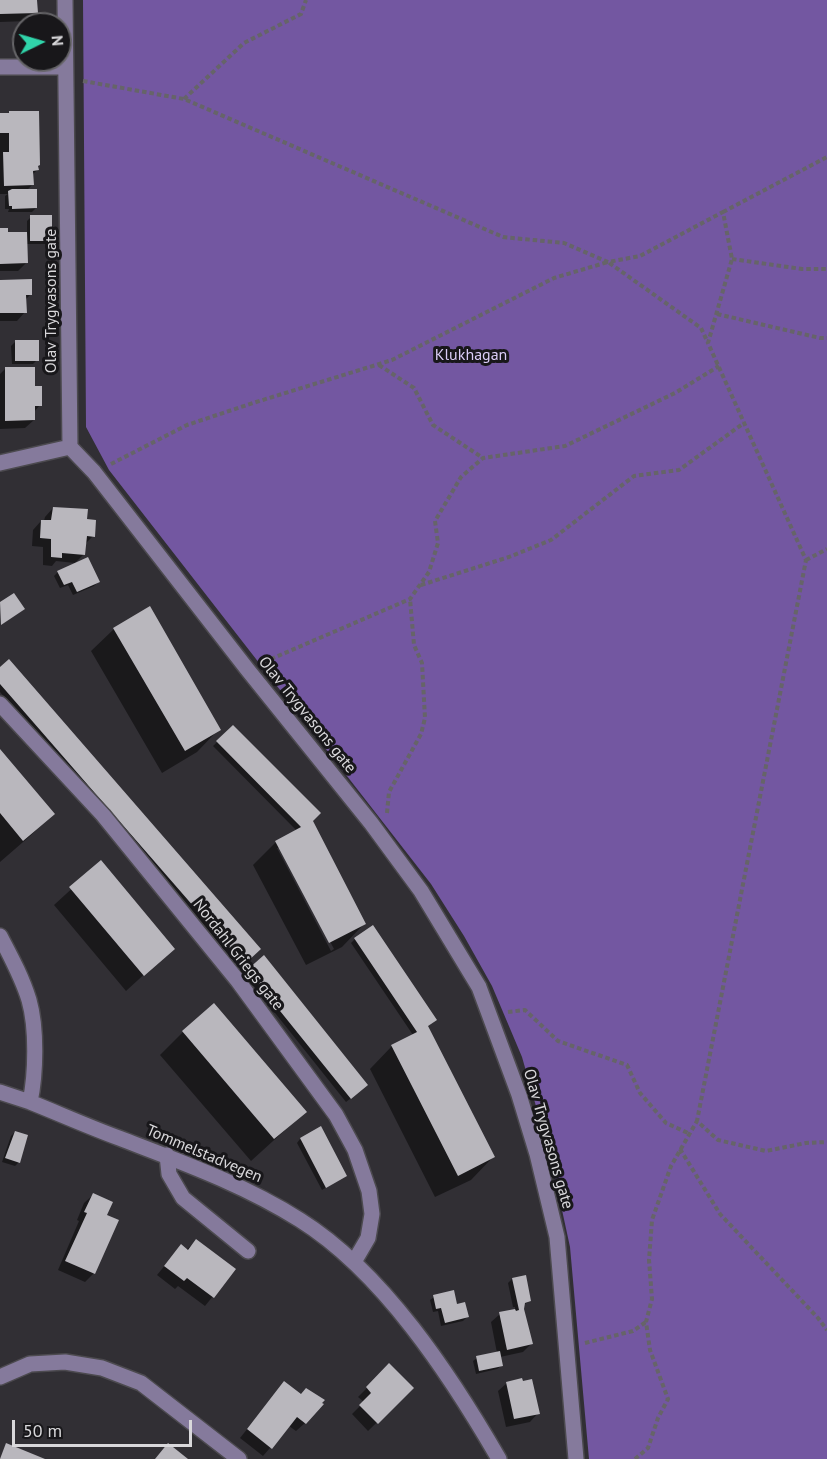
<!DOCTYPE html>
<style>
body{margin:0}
#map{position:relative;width:827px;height:1459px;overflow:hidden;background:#312f34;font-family:"PT Sans",sans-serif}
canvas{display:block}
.north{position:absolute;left:12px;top:12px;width:60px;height:60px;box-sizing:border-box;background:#18171a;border:2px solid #656467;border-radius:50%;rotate:85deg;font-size:16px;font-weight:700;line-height:24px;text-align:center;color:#d9d8db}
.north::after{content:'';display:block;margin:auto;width:21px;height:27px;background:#30d4aa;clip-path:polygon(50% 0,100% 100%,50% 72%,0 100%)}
.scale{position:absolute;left:12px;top:1420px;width:180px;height:27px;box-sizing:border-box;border:3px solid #d9d8db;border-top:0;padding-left:8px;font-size:18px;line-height:21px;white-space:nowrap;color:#d9d8db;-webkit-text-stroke:4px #18171a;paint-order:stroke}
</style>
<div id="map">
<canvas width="827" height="1459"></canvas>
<div class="north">N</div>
<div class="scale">50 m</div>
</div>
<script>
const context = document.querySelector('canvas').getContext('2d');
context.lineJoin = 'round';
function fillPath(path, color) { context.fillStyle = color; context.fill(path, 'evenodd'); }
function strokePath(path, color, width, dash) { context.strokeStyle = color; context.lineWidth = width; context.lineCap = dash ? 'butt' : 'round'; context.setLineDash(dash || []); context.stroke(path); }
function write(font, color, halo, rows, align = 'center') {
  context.font = font + ' "PT Sans",sans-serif'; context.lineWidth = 6; context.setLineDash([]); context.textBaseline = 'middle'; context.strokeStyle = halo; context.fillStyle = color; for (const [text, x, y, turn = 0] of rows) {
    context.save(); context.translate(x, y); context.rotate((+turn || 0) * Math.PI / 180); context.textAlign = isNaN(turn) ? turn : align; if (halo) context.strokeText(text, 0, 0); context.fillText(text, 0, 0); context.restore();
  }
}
const forest = new Path2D(`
 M83,0h744v1459h-238l-19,-212 -19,-88 -29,-102 -30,-71 -28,-50 -33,-52 -322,-414 -23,-43z`);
const shadow = new Path2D(`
 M0,0h36v13l-8,8 -28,1z
 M0,115l37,52v3l-5,5v10l-6,6 10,17 -4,4h-24l1,-3h-4v-13l3,-2h-8z
 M31,217l19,23 -4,4h-20l1,18 -9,9h-18v-41l6,4 21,-1v-12z
 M0,281l31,13 -6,6v12l-8,9h-17z
 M15,342l22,18 -4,4h-21l-1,-18z
 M5,369l29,19 6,17 -6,7v8l-9,8 -25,1v-55z
 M53,508l33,13 7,15 -9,9v9l-9,9 -19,-2 -4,5 -9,-1v-18l-11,-1 1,-16 8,-9h3l1,-4z
 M58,572l40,10 -4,4 -21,9 -5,-10 -8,3 -6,-12z
 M114,629l105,100 -22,23 -35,21 -71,-122z
 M0,669l259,280 -16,15 -9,-11 -4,4 -230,-265z
 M233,727l78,94 53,103 -22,23 -36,18 -53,-100 23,-23 21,-11 -84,-85zM277,848h4l53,101 -3,2z
 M0,751l53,63 -23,22 -30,26z
 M101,862l72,86 -47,43 -72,-86z
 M355,939l72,87 66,131 -22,23 -36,17 -65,-128 22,-23 21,-11 -62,-92z
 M248,971l115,118 -17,13 -102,-128z
 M183,1032l122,80 -54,49 -91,-106z
 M15,1132l11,4 -8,27 -3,3 -13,-4 9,-26z
 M300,1139l45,37 -23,14 -25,-47z
 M93,1195l12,21 -11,57 -9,9 -27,-12 21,-49 -2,-1 7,-17z
 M196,1241l38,29 -29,36 -27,-20 -3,3 -18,-14 24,-29 5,4z
 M512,1279l18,22 -7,4v6l8,33 -8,8 -23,5 1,9 -4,3 -21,5 -3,-13 4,-3 20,-5 -6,-31 9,-8 15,-4v-3h-2l-5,-24z
 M434,1297l22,9 11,11 -4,4 -22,5 -3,-15 -5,1 -3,-12z
 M389,1366l23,22 -44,43 -16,-17 12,-12 -6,-5z
 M284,1383l21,40 -9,8 -7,-5 -26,30 -23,-18z
 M507,1383l31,30 -8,9 -24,5 -8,-36z`);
const building = new Path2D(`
 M0,0h37l1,13 -38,1z
 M9,111h30l1,54 -2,1 1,4 -6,1 1,14 -30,1 -1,-34h6v-19h-9v-20h9z
 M12,189h25v19l-25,1v-3h-3l-1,-15z
 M30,215h22v26h-22z
 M0,228h8v4h19l1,31 -28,1z
 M32,279v16h-6l1,18h-27v-33z
 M15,340h24v21h-24z
 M5,367h30v19h7v20h-7v14l-30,1z
 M53,507l35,2 -1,10 9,1 -1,17 -8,-1 -2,19 -23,-2v5l-11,-1v-18l-11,-1 1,-18h10z
 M88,557l12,25 -23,10 -5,-10 -8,3 -7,-14z
 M14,593l11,16 -24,16 -1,-23z
 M150,606l71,124 -36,21 -72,-123z
 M9,659l252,290 -13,12 -9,-10 -4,3 -235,-270v-17z
 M233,725l88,88 -8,8 53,103 -37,19 -54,-102 26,-14 -85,-86z
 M0,749l55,65 -32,27 -23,-28z
 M101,860l74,89 -31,27 -75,-89z
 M373,925l64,95 -9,6 67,131 -37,19 -67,-131 26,-13 -63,-94z
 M264,955l104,130 -17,14 -104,-129z
 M214,1003l93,109 -33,27 -92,-108z
 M321,1126l26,50 -21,12 -26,-50z
 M15,1131l13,4 -8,28 -15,-5z
 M93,1193l20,9 -6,13 12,5 -24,54 -30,-13 22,-48 -3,-1z
 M196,1239l40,30 -22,29 -27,-20 -3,3 -20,-15 17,-22 7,6z
 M526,1275l5,26 -6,2 -1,6 9,35 -26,6 -8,-38 16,-3 1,2 3,-1 -7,-32z
 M454,1290l3,14 8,-2 4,15 -24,6 -4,-15 -5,1 -3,-14z
 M500,1351l3,15 -24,5 -3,-15z
 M389,1363l25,25 -36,36 -19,-19 12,-12 -5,-6z
 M522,1378l1,3 9,-2 8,35 -26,5 -8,-37z
 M284,1381l17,13 5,-6 19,12 -3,3 2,1 -18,20 -9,-7 -25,32 -25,-20z
 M6,1443l39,16h-45z
 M168,1443l20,16h-33z`);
const path = new Path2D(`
 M83,81l101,18 319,138 61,6 44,19 32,-6 83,-44 9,47 -24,84 98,217 -109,561 21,19 48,11 40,-8 21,-1
 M184,99l60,-56 57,-29 5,-14
 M723,212l104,-55
 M732,259l70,10h25
 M717,314l103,24h7
 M379,365l35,23 19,37 50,33
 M111,464l76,-39 66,-22 139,-43 162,-82 54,-16 93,66 7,15
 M806,560l21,-11
 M421,585l88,-28 42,-17 83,-64 45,-6 65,-47
 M264,662l146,-63 19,-27 9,-29 -3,-22 26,-44 22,-19 82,-12 110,-53 44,-27
 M387,813l2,-21 32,-58 4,-16 -3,-55 -8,-18 -4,-46
 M508,1012l17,-2 33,31 69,24 13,28 26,30 22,10
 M680,1149l40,65 98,104 9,12
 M585,1343l48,-12 13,-9
 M635,1459l13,-11 10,-30 10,-19 -18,-49 -4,-28 6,-23 -3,-39 3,-40 19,-54 26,-45`);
const minor = new Path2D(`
 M65,0l5,447 24,25 153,197 124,154 50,68 58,96 40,108 18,59 20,83 19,222
 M0,67h65
 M0,463l70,-16
 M0,704l103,111 135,166 98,134 19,35 14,41 3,23 -4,24 -14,24
 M0,936c11,21 22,41 29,64 8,28 7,74 1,102
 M0,1092l30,10c30,12 59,25 89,36 62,24 124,46 181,82 83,52 151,156 199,239
 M167,1155l2,19 14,24 65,53
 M0,1377l30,-13 35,-2 37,6 39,15 98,76`);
const streetNames = [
 ["Olav Trygvasons gate",51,301,-90],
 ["Olav Trygvasons gate",307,715,51],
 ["Nordahl Griegs gate",238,955,52],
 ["Olav Trygvasons gate",548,1139,74],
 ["Tommelstadvegen",204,1154,23]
];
const parkNames = [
 ["Klukhagan",471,355]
];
fillPath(forest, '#7357a1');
fillPath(shadow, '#0007');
fillPath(building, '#b9b7bd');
strokePath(minor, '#4c4a4f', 18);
strokePath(path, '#666468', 4, [4.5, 3]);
strokePath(minor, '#857a9c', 15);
write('16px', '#d9d8db', '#18171a', streetNames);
write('16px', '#dbcdf7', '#18171a', parkNames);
</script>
